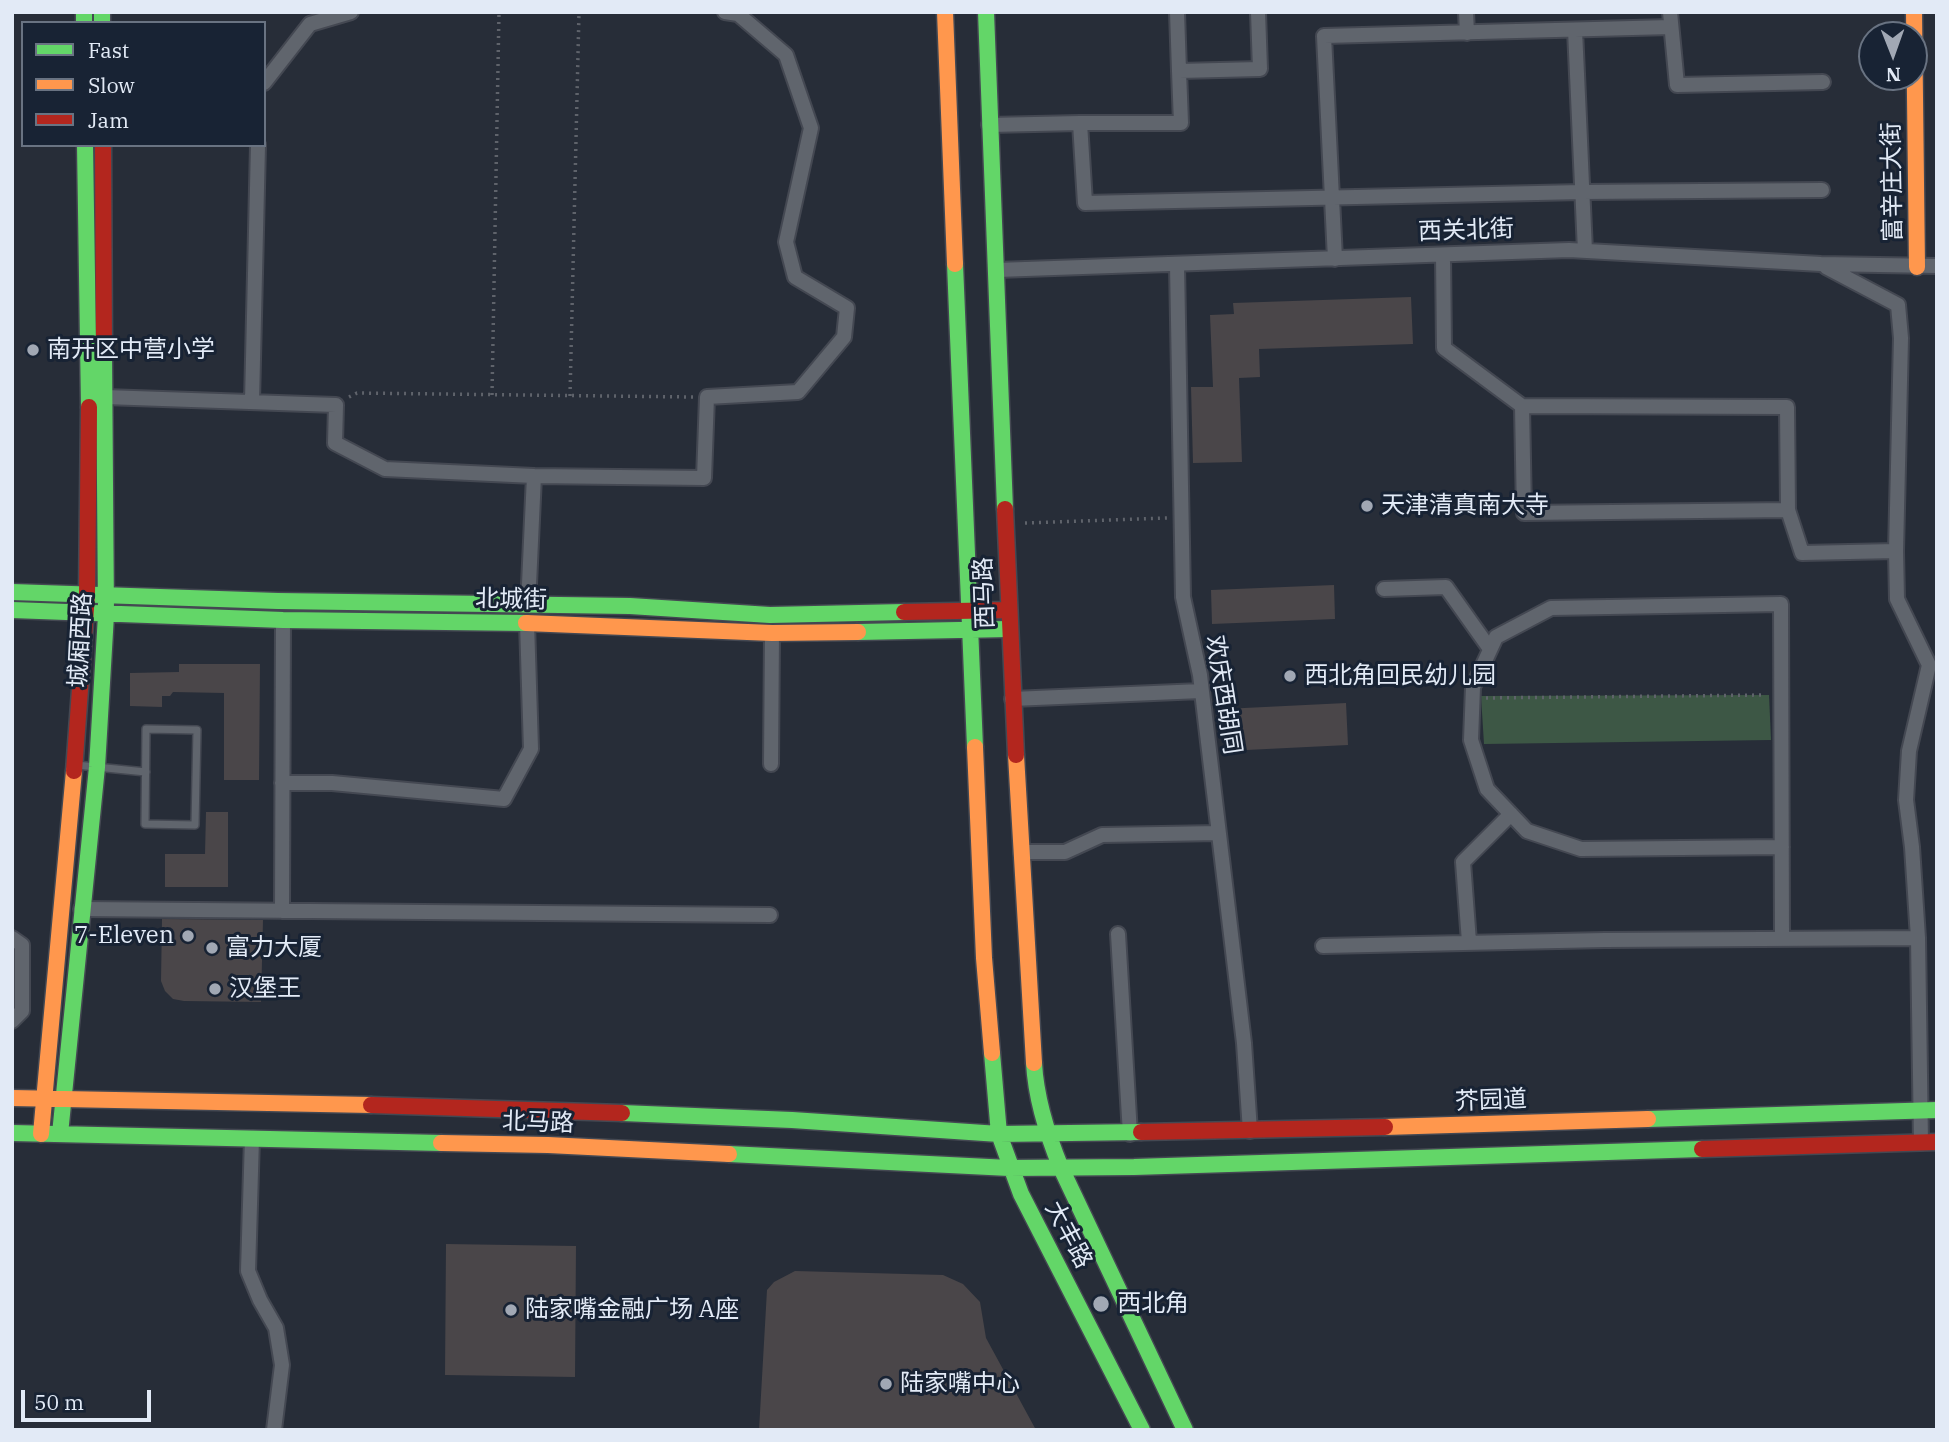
<!DOCTYPE html>
<meta charset="utf-8">
<style>
body{margin:0}
#map{position:relative;width:1949px;height:1442px;overflow:hidden;background:#272d38;font-family:"IBM Plex Serif",serif}
canvas{display:block}
.frame{position:absolute;inset:0;border:14px solid #e2eaf6;pointer-events:none}
.legend{position:absolute;left:21px;top:21px;width:245px;height:126px;box-sizing:border-box;background:#182334;border:2px solid #697382;margin:0;padding:9px 12px;list-style:none;font-size:21px;color:#e2eaf6}
.legend li{display:flex;align-items:center;gap:14px;height:35px}
.legend b{width:35px;border:2px solid #697382}
.north{position:absolute;left:1858px;top:21px;width:70px;height:70px;box-sizing:border-box;background:#182334;border:2px solid #697382;border-radius:50%;rotate:179deg;font-size:19px;font-weight:700;line-height:28px;text-align:center;color:#e2eaf6}
.north::after{content:'';display:block;margin:auto;width:24px;height:32px;background:#a1a8b4;clip-path:polygon(50% 0,100% 100%,50% 72%,0 100%)}
.scale{position:absolute;left:21px;top:1390px;width:130px;height:32px;box-sizing:border-box;border:4px solid #e2eaf6;border-top:0;padding-left:9px;font-size:21px;line-height:24px;white-space:nowrap;color:#e2eaf6;-webkit-text-stroke:5px #182334;paint-order:stroke}
</style>
<div id="map">
<canvas width="1949" height="1442"></canvas>
<div class="frame"></div>
<ul class="legend">
<li><b style="height:9px;background:#63d668"></b>Fast</li>
<li><b style="height:9px;background:#ff974d"></b>Slow</li>
<li><b style="height:9px;background:#b3261e"></b>Jam</li>
</ul>
<div class="north">N</div>
<div class="scale">50 m</div>
</div>
<script>
const context = document.querySelector('canvas').getContext('2d');
context.lineJoin = 'round';
function fillPath(path, color) { context.fillStyle = color; context.fill(path, 'evenodd'); }
function strokePath(path, color, width, dash) { context.strokeStyle = color; context.lineWidth = width; context.lineCap = dash ? 'butt' : 'round'; context.setLineDash(dash || []); context.stroke(path); }
function write(font, color, halo, rows, align = 'center') {
  context.font = font + ' "IBM Plex Serif","Noto Sans SC",serif'; context.lineWidth = 6; context.setLineDash([]); context.textBaseline = 'middle'; context.strokeStyle = halo; context.fillStyle = color; for (const [text, x, y, turn = 0] of rows) {
    context.save(); context.translate(x, y); context.rotate((+turn || 0) * Math.PI / 180); context.textAlign = isNaN(turn) ? turn : align; if (halo) context.strokeText(text, 0, 0); context.fillText(text, 0, 0); context.restore();
  }
}
const green = new Path2D(`
 M1769,695l2,45 -287,4 -3,-48z`);
const building = new Path2D(`
 M1411,297l2,47 -154,5 1,28 -21,1 3,84 -49,1 -2,-76h22l-3,-72 24,-1 -1,-11z
 M1334,585l1,34 -123,5 -1,-34z
 M179,664h81l-1,116h-35v-87l-51,-1 -3,4h-8v11l-32,-1v-33l49,-1z
 M1346,703l2,42 -122,6 -2,-42z
 M206,812h22v75h-63v-33h40z
 M162,919l101,1 -2,82 -77,-1 -11,-2 -8,-8 -4,-10z
 M446,1244l130,2 -1,131 -130,-2z
 M795,1271l148,4 20,9 17,18 6,36 50,92h-277l8,-140 7,-8z`);
const path = new Path2D(`
 M492,395l7,-383
 M570,396l9,-384
 M349,397l8,-4 337,4
 M1025,523l143,-5
 M1486,698l279,-3`);
const lane = new Path2D(`
 M146,729l51,1 -2,95 -50,-1z
 M76,765l70,7`);
const street = new Path2D(`
 M1177,12l2,59
 M1466,12l1,21
 M1670,12l7,73 146,-3
 M1575,30l10,221
 M264,83l46,-59 41,-12
 M1080,123h101l-2,-52 81,-2 -2,-57
 M989,125l91,-2 5,80 497,-11 240,-2
 M1443,255l1,93 78,58 265,1 1,103 14,43 94,-2
 M1335,259l-11,-223 347,-9
 M1177,265l6,332 17,78 44,368 6,88
 M1826,267l72,38 3,33 -5,213 1,48 32,66 -20,86 -3,49 6,47 6,91 3,205
 M997,270l572,-20 252,14 116,2
 M105,397l231,8 -1,38 50,26 149,7 -6,130
 M252,402l6,-257
 M1522,406l2,107 264,-3
 M534,476l170,2 3,-81 91,-5 46,-55 3,-29 -52,-31 -9,-35 25,-114 -25,-73 -48,-41 -13,-2
 M1384,589l62,-2 44,62
 M1012,699l189,-8
 M771,764l1,-131
 M282,783h50l172,16 27,-50 -4,-126
 M1021,852h44l37,-17 117,-2
 M81,909l689,6
 M282,911l1,-291
 M1118,934l12,200
 M12,938l10,7v66l-10,10
 M1782,938l-1,-334 -230,4 -55,29 -23,50 -2,53 16,49 40,42 54,18 201,-2
 M1469,942l-6,-80 48,-48
 M1323,946l282,-6 313,-2
 M252,1138l-4,133 12,29 16,28 6,37 -8,65`);
const fast = new Path2D(`
 M84,12v11
 M102,12v11
 M986,12l19,497
 M85,145l4,262
 M955,264l20,483
 M12,592l266,9 352,5 140,9 134,-3
 M12,610l271,10 243,3
 M858,632l151,-3
 M992,1053l7,81 22,60 121,236
 M1034,1063c2,37 13,71 27,105l124,262
 M622,1113l170,7 207,14 142,-2
 M1648,1119l289,-9
 M12,1133l429,10
 M60,1134l37,-367 9,-152 -2,-264
 M729,1154l280,14 125,-1 568,-18`);
const slow = new Path2D(`
 M945,12l10,252
 M1914,12l3,255
 M526,623l246,10 86,-1
 M975,747l9,211 8,95
 M1016,755l18,308
 M12,1098l359,7
 M1385,1127l263,-8
 M41,1134l33,-363
 M441,1143l107,2 181,9`);
const jam = new Path2D(`
 M103,145l1,206
 M1005,509l11,246
 M904,612l104,-2
 M74,771l13,-176 2,-188
 M371,1105l251,8
 M1141,1132l244,-5
 M1702,1149l235,-7`);
const markers = [
 [33,350,7,"#a1a8b4"],
 [1367,506,7,"#a1a8b4"],
 [1290,676,7,"#a1a8b4"],
 [188,936,7,"#a1a8b4"],
 [212,948,7,"#a1a8b4"],
 [215,989,7,"#a1a8b4"],
 [1101,1304,9,"#a1a8b4"],
 [511,1310,7,"#a1a8b4"],
 [886,1384,7,"#a1a8b4"]
];
const streetNames = [
 ["富辛庄大街",1893,182,-91],
 ["西关北街",1466,231,-2],
 ["西马路",985,593,-92],
 ["北城街",511,600,1],
 ["城厢西路",81,640,-87],
 ["欢庆西胡同",1223,695,81],
 ["芥园道",1491,1101,-2],
 ["北马路",538,1123,2],
 ["大丰路",1068,1235,62]
];
const poiNames = [
 ["南开区中营小学",47,350],
 ["天津清真南大寺",1381,506],
 ["西北角回民幼儿园",1304,676],
 ["7-Eleven",174,936,"right"],
 ["富力大厦",226,948],
 ["汉堡王",229,989],
 ["西北角",1117,1304],
 ["陆家嘴金融广场 A座",525,1310],
 ["陆家嘴中心",900,1384]
];
fillPath(green, '#3d5745');
fillPath(building, '#4a4649');
strokePath(lane, '#444852', 10);
strokePath(street, '#444852', 18);
strokePath(fast, '#444852', 19);
strokePath(slow, '#444852', 19);
strokePath(jam, '#444852', 19);
strokePath(path, '#5f636b', 3.5, [2, 5]);
strokePath(lane, '#60656d', 7);
strokePath(street, '#60656d', 14);
strokePath(fast, '#63d668', 16);
strokePath(slow, '#ff974d', 16);
strokePath(jam, '#b3261e', 16);
for (const [x, y, r, color] of markers) { const dot = new Path2D(); dot.arc(x, y, r, 0, 2 * Math.PI); context.fillStyle = color; context.fill(dot); strokePath(dot, '#182334', 2.5); }
write('24px', '#e2eaf6', '#182334', streetNames);
write('24px', '#e2eaf6', '#182334', poiNames, 'left');
</script>
